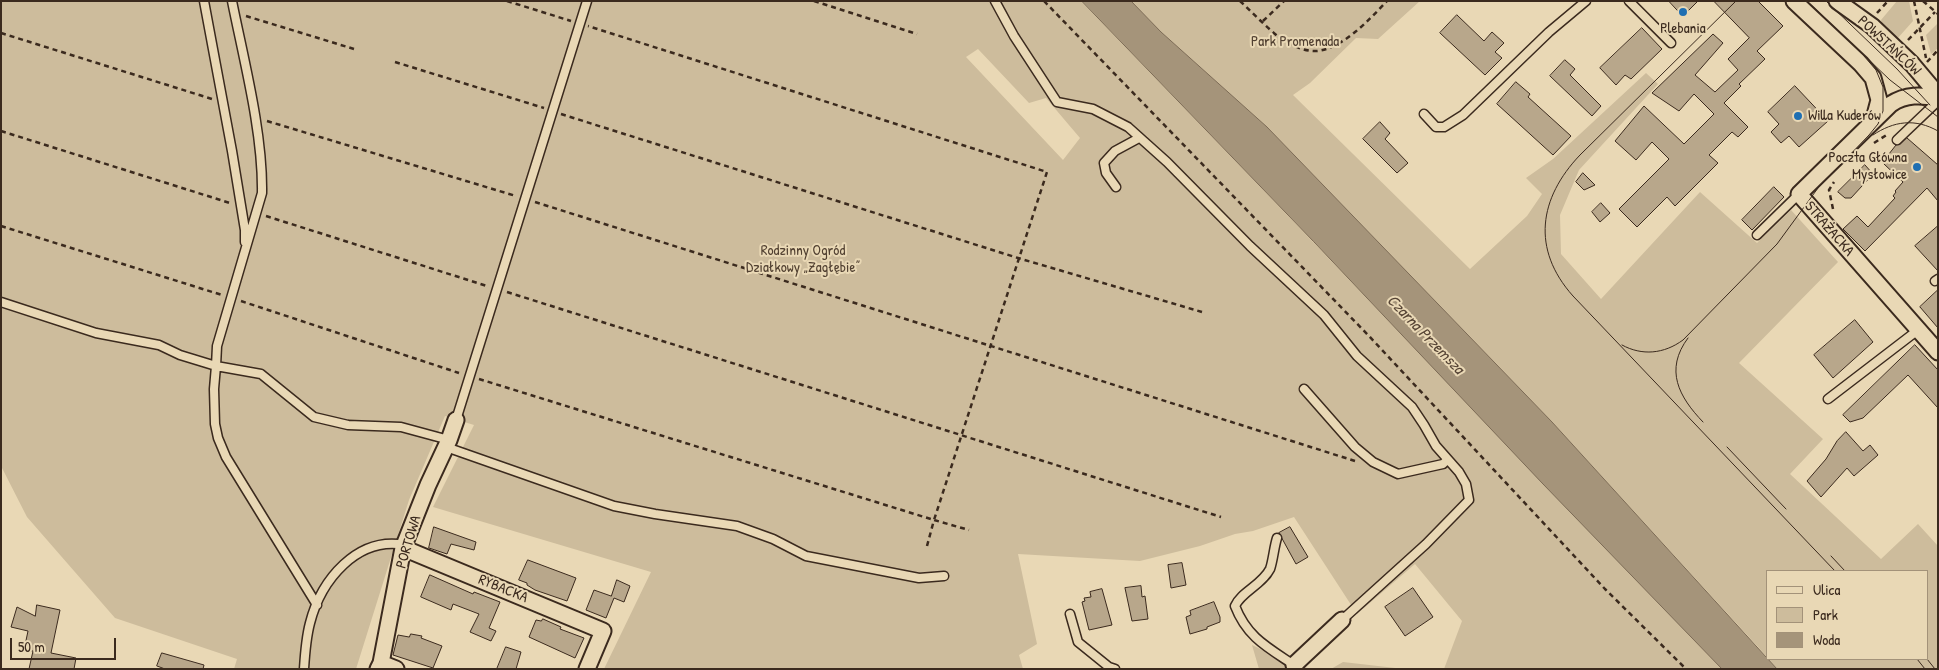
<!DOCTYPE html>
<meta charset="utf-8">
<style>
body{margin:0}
#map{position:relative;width:1939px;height:670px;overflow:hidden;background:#e9d8b5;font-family:"Patrick Hand",sans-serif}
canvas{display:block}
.frame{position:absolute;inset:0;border:2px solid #3b2a1e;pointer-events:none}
.legend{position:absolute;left:1766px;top:570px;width:162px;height:90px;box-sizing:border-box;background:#e9d8b5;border:1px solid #a39279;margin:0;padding:6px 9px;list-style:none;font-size:15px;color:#3b2a1e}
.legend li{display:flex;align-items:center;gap:10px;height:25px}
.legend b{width:25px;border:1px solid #a39279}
.scale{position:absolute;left:10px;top:638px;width:106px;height:22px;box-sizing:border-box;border:2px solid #3b2a1e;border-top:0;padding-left:6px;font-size:15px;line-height:18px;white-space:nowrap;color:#3b2a1e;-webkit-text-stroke:4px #e9d8b5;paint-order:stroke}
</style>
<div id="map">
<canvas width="1939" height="670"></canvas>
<div class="frame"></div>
<ul class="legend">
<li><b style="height:6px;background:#e9d8b5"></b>Ulica</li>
<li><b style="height:14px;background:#cdbc9c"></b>Park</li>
<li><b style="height:14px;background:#a5947a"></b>Woda</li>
</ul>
<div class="scale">50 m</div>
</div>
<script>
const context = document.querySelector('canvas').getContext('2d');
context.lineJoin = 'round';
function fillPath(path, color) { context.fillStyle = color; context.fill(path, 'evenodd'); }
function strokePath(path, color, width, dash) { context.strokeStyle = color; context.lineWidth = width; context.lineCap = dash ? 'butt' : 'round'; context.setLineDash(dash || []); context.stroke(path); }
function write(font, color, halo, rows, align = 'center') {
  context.font = font + ' "Patrick Hand",sans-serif'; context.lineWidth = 4; context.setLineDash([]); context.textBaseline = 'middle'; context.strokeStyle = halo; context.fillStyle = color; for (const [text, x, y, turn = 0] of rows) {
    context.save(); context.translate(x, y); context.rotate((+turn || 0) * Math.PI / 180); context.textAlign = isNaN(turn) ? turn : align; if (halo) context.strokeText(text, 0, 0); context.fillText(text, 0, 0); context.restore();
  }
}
const green = new Path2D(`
 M1,1h1081c214,222 426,446 640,668h-278l18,-48 -47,-57 -58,50 -63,-97 -41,14 -18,3 -35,12 -60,15 -122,-7 19,90 -18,11 4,14h-419l47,-97 -218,-65 41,-82 -29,-9 -36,84 -53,169h-122l3,-10 -122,-41 -88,-101 -26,-51zM978,49l51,54 17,-5 34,40 -17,22 -97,-103z
 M1131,1h289l-42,38 -22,-1 -46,45 -17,12 177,174 57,-53 15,-22 -16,-16 27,-19 93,-86 12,11 -79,86 -19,45 1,39 40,45 99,-107 57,51 34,-33 47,52 -99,101 84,76 -33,35 91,85 37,-35 20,22v123h-161l-9,-10h160v-88h-160v87l-216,-236 -285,-295 -106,-95z
 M1897,1h12l4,20 -16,18 -15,-15 -1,-4z
 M1938,23v25l-7,6 -5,-19z
 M1252,645l42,20 18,4h-53z
 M1343,662l61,7h-73z`);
const water = new Path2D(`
 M1082,1h49l30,31 106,95 285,295 225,247h-55l-179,-185 -229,-242z`);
const building = new Path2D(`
 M1669,1h29l-15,15z
 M1714,1h44l25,25 -26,25 8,8 -26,25 2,2 -17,17 24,24 -10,10 -6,-5 -23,23 9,8 -43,43 -8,-9 -30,30 -18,-18 50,-50 -17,-17 -16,18 -21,-19 29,-35 40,38 30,-30 -20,-20 -15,17 -27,-18 61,-59 10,9 -28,32 20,17 23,-22 -10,-11 21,-21z
 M1457,15l27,26 8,-9 12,11 -9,9 7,6 -17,17 -45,-42z
 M1642,28l20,21 -31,30 -6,-4 -9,10 -16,-17z
 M1565,60l10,9 -5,6 31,31 -9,10 -42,-40z
 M1516,82l14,12 -2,3 43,39 -18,19 -56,-51z
 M1795,86l33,35 -29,26 -10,-11 -8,7 -10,-11 8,-8 -11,-12z
 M1380,122l10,11 -5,6 23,24 -11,10 -34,-34z
 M1907,138l31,27v36l-11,-13 -62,63 -22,-22 14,-13 11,11 27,-29 -2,-2 3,-4 -1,-1 8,-9 -19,-18 1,-5 11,-14 4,-1z
 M1865,165l8,9 -22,24h-6l-7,-6z
 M1583,173l12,12 -11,5 -8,-8z
 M1774,187l10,10 -32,33 -10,-10z
 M1601,203l9,10 -10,9 -8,-10z
 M1938,226v45l-23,-25z
 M1938,290v38l-18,-21z
 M1855,320l18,22 -40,36 -19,-23z
 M1915,345l23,25v38l-30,-33 -45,43 -13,4 -7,-7z
 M1846,432l17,19 7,-6 8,10 -24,21 -7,-8 -26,29 -14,-16 19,-22 11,-18z
 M434,527l42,15 -2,8 -23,-6 -4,10 -18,-6z
 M1290,527l18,30 -12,7 -17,-31z
 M528,560l48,18 -9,23 -32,-11 -8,-5v-2l-8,-3z
 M1182,563l4,22 -15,3 -3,-23z
 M430,575l43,19 1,-2 26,10 -11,26 7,3 -5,10 -21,-9 9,-18 -26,-10 -2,6 -30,-13z
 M617,580l13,6 -6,16 -10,-4 -8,20 -20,-8 8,-20 17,6z
 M1141,586l1,11 3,-1 3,23 -16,2 -7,-33z
 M1413,588l20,29 -28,19 -20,-29z
 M1102,589l10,36 -23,5 -7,-28 3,-1 -1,-3 7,-1 -1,-5z
 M1214,602l6,15v5l-13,5v2l-17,5 -4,-17 5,-2 -1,-4z
 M37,605l23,5 -9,43 25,5 -2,11h-45l4,-18 -9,-1 4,-19 -17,-4 6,-20 18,9z
 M543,619l18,8 -1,2 24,9 -9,20 -46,-21 7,-17 5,1z
 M411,634l11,2 -1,2 21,8 -9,22 -40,-13 5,-20 11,2z
 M506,647l15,5 -5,17h-19z
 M162,653l42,12 -1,4h-38l-8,-3z`);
const path = new Path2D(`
 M507,1l64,20
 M814,1l103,33
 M1044,1l325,335 236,253 81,80
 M1240,1c13,12 26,26 40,37 9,6 21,12 32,13 27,2 58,-32 75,-50
 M1914,1l12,57
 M1923,1l15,13
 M1877,13l11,-12
 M246,16l108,33
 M1263,21l21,-20
 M1,33l211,66
 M1908,40l27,-28
 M395,62l149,46
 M1927,62l11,-12
 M561,114l457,144 184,54
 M267,121l249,75
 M1,131l229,72
 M1874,143l14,-9
 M535,202l820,259
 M1833,209l-4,-19 5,-8
 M266,216l221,70
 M1,226l221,69
 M507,292l714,225
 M241,301l218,72
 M479,379l455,141 113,-348 -459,-146
 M927,546l7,-26 35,10`);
const service = new Path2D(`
 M204,1l28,150 13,79v12
 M995,1l19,35 43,66 36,7 35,18 39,35 83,84 74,69 33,41 55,51 12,18 12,21 23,26 7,12 3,16 -43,44 -84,76
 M1629,1l42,42
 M1424,114l12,13h8l19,-12 86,-83 37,-31
 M1897,140l41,-39
 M1116,187l-10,-14 -2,-10 11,-12 24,-13
 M1757,235l42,-41
 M1935,281l3,-2
 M1,302l95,31 63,12 21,10 36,11 1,-20 45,-153c1,-60 -18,-132 -30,-192
 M1304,389l51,58 18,15 25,12 45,-10 4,-4
 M1828,399l90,-69
 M456,420l131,-419
 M446,447l168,59 41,8 82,12 36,13 33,17 113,22 25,-2
 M1277,538c-3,9 -4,23 -7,31 -8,16 -29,23 -35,37 12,31 32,41 59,59
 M317,605l-91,-148 -8,-19 -3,-14 -1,-35 2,-23 45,8 53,43 34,8 53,2 48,13
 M1070,614l8,28 31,25 6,2
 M304,669c1,-16 2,-31 6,-46 11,-43 47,-87 95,-78`);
const minor = new Path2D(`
 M1794,1l67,63 12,14 6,22 -5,19
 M1837,1l35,25 40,38 26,31
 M1938,98c-17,-3 -32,-4 -47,6l-92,90 139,158
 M403,548l200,83 -16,38
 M381,663l15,6
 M378,669l3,-6 22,-115 25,-63 21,-45 7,-20
 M1295,669l-1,-4 48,-45`);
const tram = new Path2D(`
 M1736,1l-156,154c-41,43 -49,94 -7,141l262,275
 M1807,1l83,79 48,37
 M1826,1l71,68 33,36
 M1873,135c21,-14 42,-17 65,-4
 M1688,338c-24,32 -9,59 15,84
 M1622,345c20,11 42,9 61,-5l94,-96 41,-56 51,-53 9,-11 5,-13v-24l-7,-17 -12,-14
 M1727,447l59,62
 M1831,556l14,15
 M1917,659l8,10
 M1927,659l8,10`);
const markers = [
 [1683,12,5,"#1f6fb2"],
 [1798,116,5,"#1f6fb2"],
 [1917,167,5,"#1f6fb2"]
];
const poiNames = [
 ["Plebania",1683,29],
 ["Willa Kuderów",1808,116,"left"],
 ["Poczta Główna",1907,158,"right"],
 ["Mysłowice",1907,175,"right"]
];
const parkNames = [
 ["Park Promenada",1295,42],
 ["Rodzinny Ogród",803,251],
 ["Działkowy „Zagłębie”",803,268]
];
const streetNames = [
 ["POWSTAŃCÓW",1889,46,43],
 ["STRAŻACKA",1829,229,49],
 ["PORTOWA",409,542,-73],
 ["RYBACKA",503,589,22]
];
const waterNames = [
 ["Czarna Przemsza",1425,335,46]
];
fillPath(green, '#cdbc9c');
fillPath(water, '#a5947a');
strokePath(water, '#7b6a55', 1);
fillPath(building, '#b8a78b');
strokePath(building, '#3b2a1e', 1);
strokePath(service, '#3b2a1e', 11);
strokePath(minor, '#3b2a1e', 19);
strokePath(path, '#3b2a1e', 2.5, [5, 4]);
strokePath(service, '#e9d8b5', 8);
strokePath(minor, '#e9d8b5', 15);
strokePath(tram, '#3b2a1e', 1);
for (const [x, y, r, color] of markers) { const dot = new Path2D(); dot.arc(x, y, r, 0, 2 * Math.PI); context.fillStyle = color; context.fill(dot); strokePath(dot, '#e9d8b5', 2); }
write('15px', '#3b2a1e', '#e9d8b5', poiNames);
write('15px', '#514031', '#e9d8b5', parkNames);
write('15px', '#3b2a1e', '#e9d8b5', streetNames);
write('italic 16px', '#564435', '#e9d8b5', waterNames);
</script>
